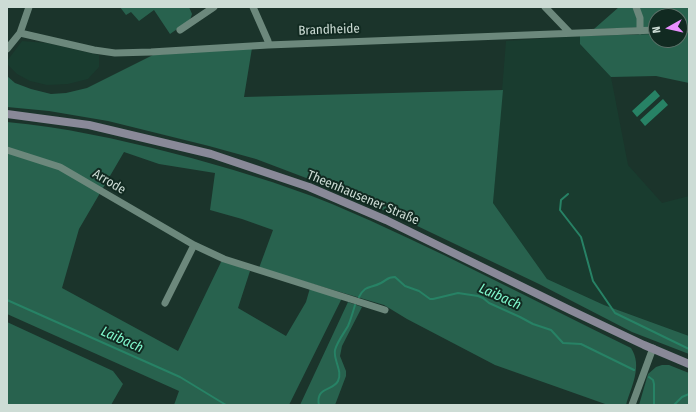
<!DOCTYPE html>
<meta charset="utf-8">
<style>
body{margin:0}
#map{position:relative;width:696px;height:412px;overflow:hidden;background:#1b342b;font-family:"Fira Sans Condensed",sans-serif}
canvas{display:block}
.frame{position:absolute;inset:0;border:8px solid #cddcd5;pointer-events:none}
.north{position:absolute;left:648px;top:8px;width:40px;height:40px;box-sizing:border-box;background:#112a21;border:1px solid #5c7169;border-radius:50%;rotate:262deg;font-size:11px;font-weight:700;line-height:16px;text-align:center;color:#cddcd5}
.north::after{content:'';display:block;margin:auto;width:14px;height:18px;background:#e98efe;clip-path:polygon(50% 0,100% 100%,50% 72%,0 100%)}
</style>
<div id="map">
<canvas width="696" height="412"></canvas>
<div class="frame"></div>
<div class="north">N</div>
</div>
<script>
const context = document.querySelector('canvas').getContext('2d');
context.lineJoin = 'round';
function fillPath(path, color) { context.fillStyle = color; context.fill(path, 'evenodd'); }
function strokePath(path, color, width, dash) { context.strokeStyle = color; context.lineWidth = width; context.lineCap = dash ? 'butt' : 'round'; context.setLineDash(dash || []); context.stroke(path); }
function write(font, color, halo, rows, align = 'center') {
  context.font = font + ' "Fira Sans Condensed",sans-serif'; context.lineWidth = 4; context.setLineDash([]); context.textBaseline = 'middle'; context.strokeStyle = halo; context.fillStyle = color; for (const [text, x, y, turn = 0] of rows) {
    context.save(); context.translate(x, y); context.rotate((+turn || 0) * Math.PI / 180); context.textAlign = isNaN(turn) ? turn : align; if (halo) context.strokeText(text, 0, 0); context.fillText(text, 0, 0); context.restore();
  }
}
const built = new Path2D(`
 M580,36v8l31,33 17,88 34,38 27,-7v140l-85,-31 -57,-26 -54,-76 13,-162z
 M22,41l25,2 52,12v12l-11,12 -20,5 -21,1 -17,-4 -13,-7 -10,-10v-3z`);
const green = new Path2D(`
 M120,7h69l3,7 -2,6 -20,14 -16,-24 -15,11 -8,-9 -5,3z
 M619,7h70v19l-9,1v-11h-24v11l-62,2z
 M689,32v51l-33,-7 -45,1 -31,-33v-8l76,-2v6h24v-7z
 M252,48l-8,49 259,-7 -10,113 54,76 57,26 85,31v18l-57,-22 -93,-48 -149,-71 -68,-29 -66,-25 -47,-13 -101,-25 -59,-10 -42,-4v-31l8,7 16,6 20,5 15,-1 21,-5 66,-33z
 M7,122c56,5 110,17 165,31 54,14 108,30 160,51 102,43 200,96 299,144 12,18 0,39 -5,57h-18l-113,-40 -88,-46 -23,-14 -125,-37 14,-38 -31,-11 -32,-9 5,-37 -56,-9 -35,-12 -45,77 -17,59 116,63 44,-91 28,11 -12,37 48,28 20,-34 4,-14 32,10 -53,107h-115l5,-14 -172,-77z
 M348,302l14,5 -20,39 -2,10 6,15v5l-11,29h-35z
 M7,322l106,49 10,13 -12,21h-104z
 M662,365h7l20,8v32h-50l9,-31 8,-7z`);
const water = new Path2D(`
 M655,90l5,6 -23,21 -5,-6z
 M663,99l5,6 -23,21 -5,-6z`);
const stream = new Path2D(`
 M568,194l-7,6 -1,10 21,27 12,44 22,32 74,36
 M359,297c7,-13 11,-8 22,-14 6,-3 6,-6 14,-6l10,9 14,5 11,8h3l25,-6 20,3 5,2 6,5 31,14 13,7 18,6 12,13 18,1 53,26
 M7,300l173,77 46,28
 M649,377l4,3 1,4v21
 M319,405c-4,-18 14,-14 19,-24 5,-10 -5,-21 -3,-31 2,-8 9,-17 13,-24 3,-7 5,-14 7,-21
 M674,405l8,-8 7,-3`);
const minor = new Path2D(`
 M253,7l15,34v4
 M545,7l25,26
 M636,7l4,11v13
 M680,29h9
 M180,30l34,-23
 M20,33l74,17 21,3 36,-1 117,-7 388,-15
 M7,49l13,-16 9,-26
 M7,150l53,17 134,78 30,14 161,51
 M165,303l29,-58
 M632,405l21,-57`);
const secondary = new Path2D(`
 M7,114l82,11 122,29 98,33 77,33 184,90 74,35 45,19`);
const streetNames = [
 ["Brandheide",329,30,-2],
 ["Arrode",109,182,31],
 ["Theenhausener Straße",363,198,23]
];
const waterNames = [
 ["Laibach",500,297,24],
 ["Laibach",122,340,24]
];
fillPath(built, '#193c2f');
fillPath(green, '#28624e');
fillPath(water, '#278265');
strokePath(stream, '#278265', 2);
strokePath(minor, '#6c887c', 7);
strokePath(secondary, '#898998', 8);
write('13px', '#cddcd5', '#112a21', streetNames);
write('italic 14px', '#80f8cd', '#112a21', waterNames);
</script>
